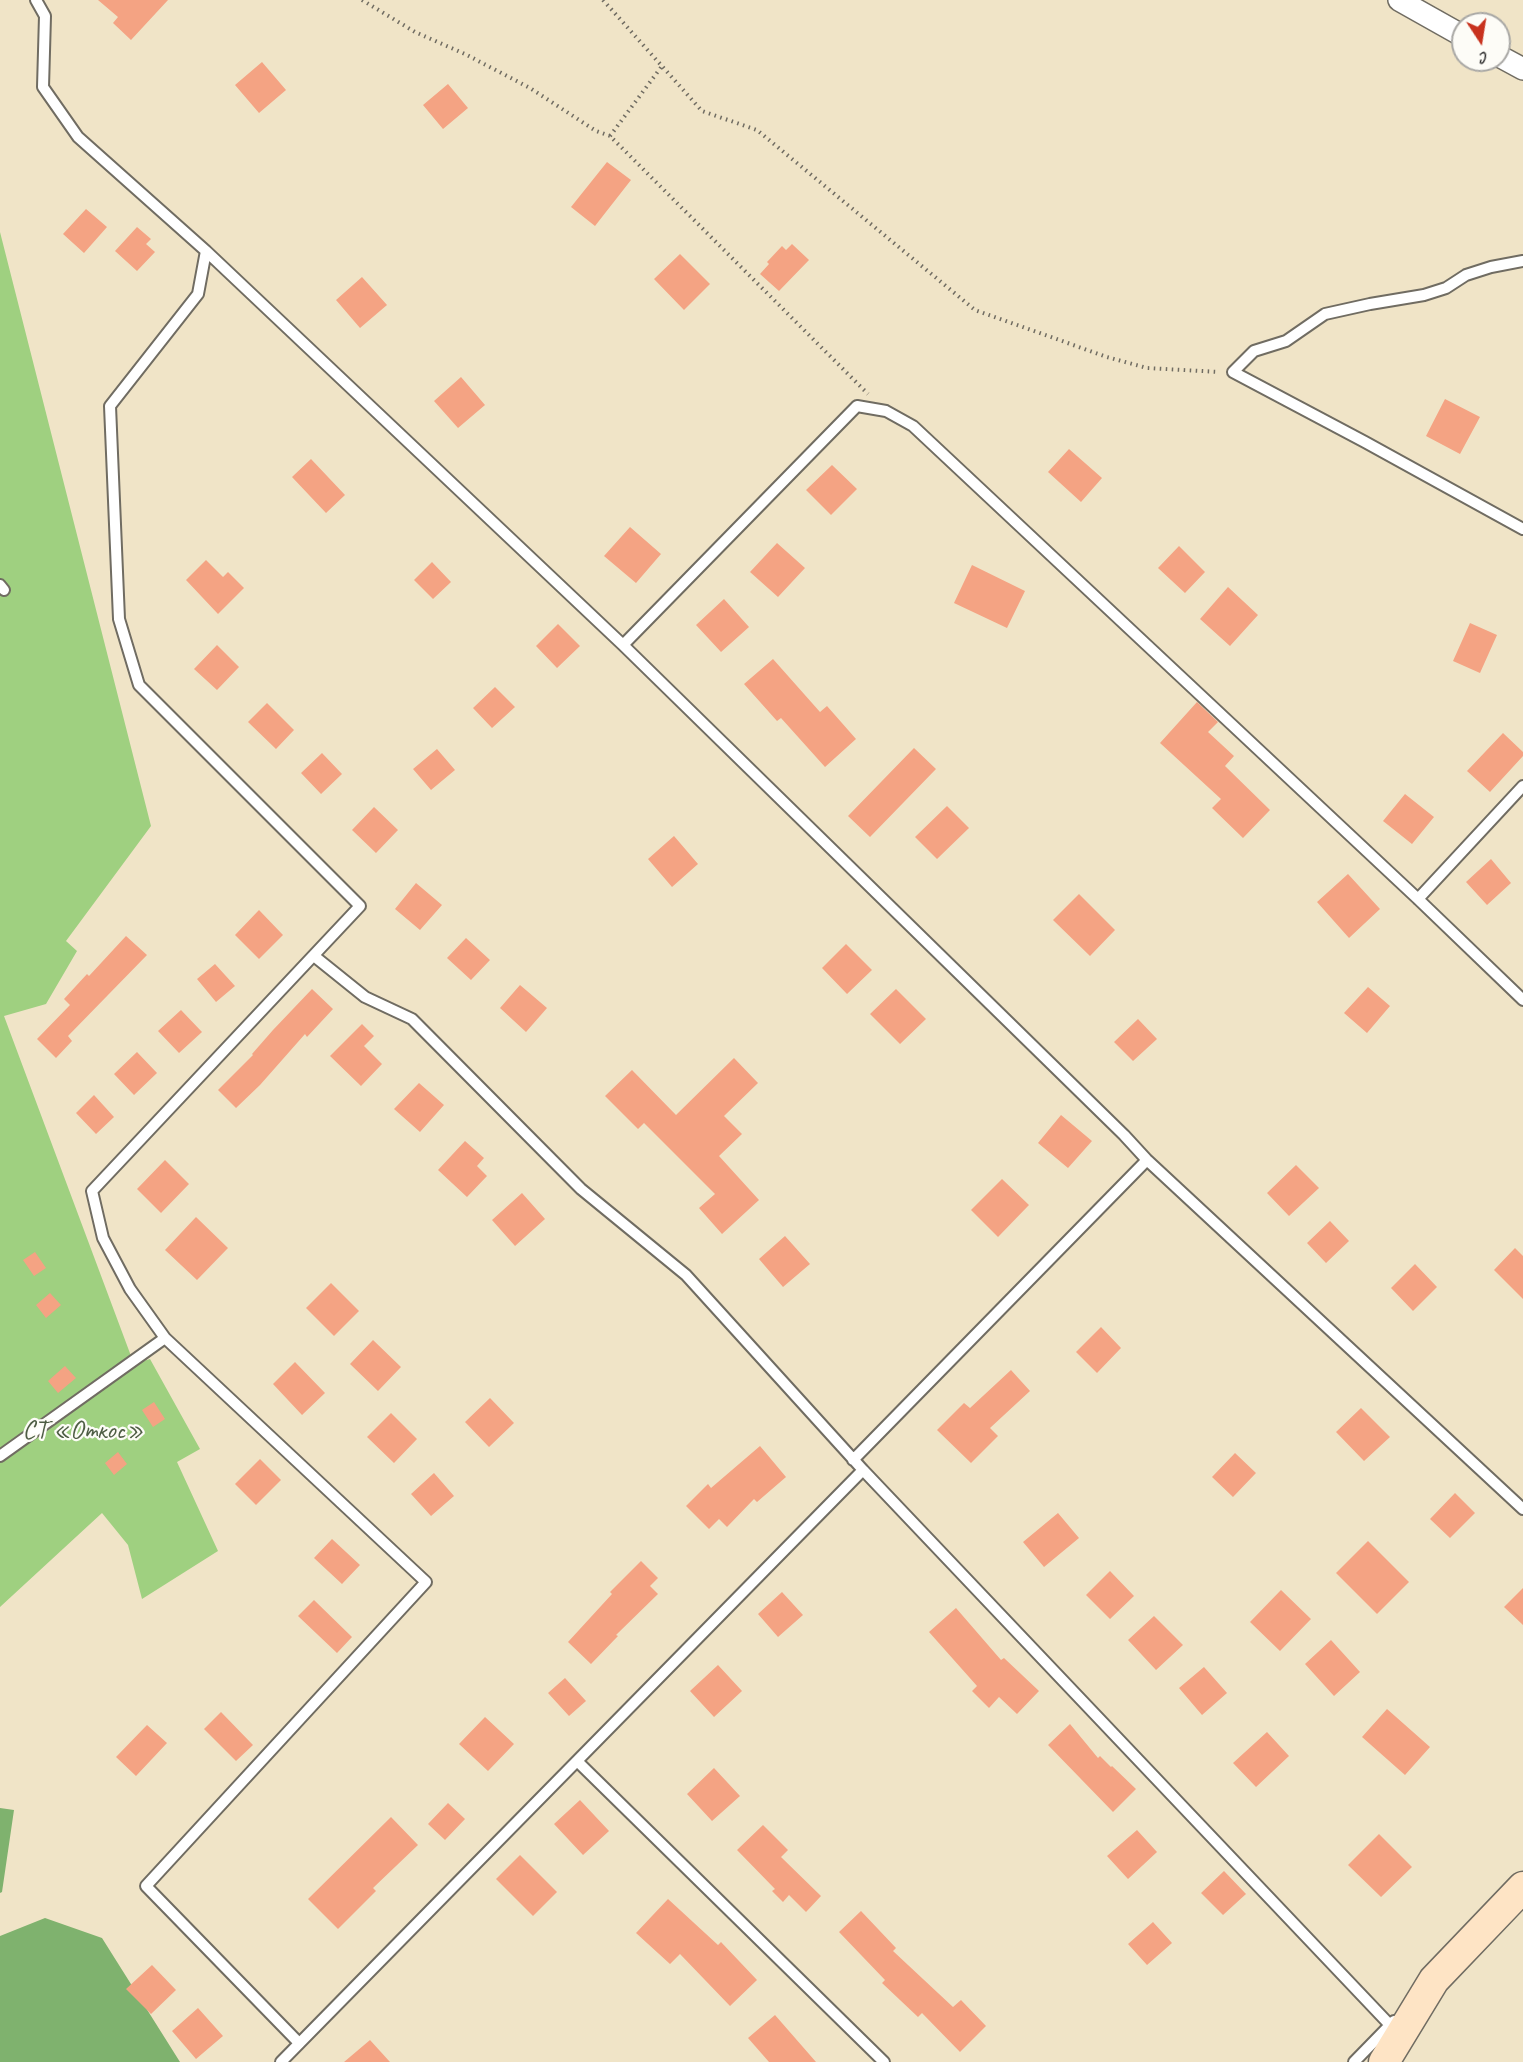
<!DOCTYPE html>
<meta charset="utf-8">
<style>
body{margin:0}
#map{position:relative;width:1523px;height:2062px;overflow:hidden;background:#f0e4c7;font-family:Caveat,sans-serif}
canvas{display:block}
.north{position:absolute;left:1451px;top:12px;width:60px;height:60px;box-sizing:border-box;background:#fdfcf7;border:2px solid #a9a8a5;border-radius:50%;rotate:168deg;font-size:16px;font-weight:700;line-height:24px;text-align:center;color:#2b2b2b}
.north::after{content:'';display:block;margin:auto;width:21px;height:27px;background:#c8321e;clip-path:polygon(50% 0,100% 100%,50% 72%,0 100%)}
</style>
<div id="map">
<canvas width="1523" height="2062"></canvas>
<div class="north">С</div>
</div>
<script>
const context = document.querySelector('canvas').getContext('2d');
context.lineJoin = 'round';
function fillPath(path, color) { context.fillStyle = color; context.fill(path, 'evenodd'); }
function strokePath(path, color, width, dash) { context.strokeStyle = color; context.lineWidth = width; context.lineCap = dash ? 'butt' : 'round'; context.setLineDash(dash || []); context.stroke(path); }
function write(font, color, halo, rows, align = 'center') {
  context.font = font + ' Caveat,sans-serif'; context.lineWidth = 4.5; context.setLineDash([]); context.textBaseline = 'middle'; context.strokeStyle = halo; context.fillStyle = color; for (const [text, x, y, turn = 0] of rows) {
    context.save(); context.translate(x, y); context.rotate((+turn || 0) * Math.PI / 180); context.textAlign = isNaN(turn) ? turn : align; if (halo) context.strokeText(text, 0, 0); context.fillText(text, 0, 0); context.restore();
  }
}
const green = new Path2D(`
 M0,232l151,594 -85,115 11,10 -31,53 -42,12 130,348 16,-5 50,90 -23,13 41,89 -76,48 -14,-54 -26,-32 -102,94z`);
const forest = new Path2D(`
 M0,1808l14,2 -12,82 -2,1z
 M45,1918l57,20 78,124h-180v-126z`);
const building = new Path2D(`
 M98,0h70l-37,40 -18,-17 5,-6z
 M262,62l24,28 -27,23 -24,-28z
 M448,84l20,24 -25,21 -20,-24z
 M607,162l24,18 -36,46 -24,-19z
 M86,209l21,18 -23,26 -21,-19z
 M137,227l14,12 -5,5 9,8 -18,19 -22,-20z
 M792,244l17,16 -30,31 -19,-17 9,-10 -2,-2 15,-16 4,4z
 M680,254l30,30 -26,26 -30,-31z
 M362,277l25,28 -27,23 -24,-28z
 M461,377l24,28 -27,23 -24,-27z
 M1445,399l35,18 -20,37 -34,-18z
 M1069,449l33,29 -21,24 -33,-30z
 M311,459l34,36 -19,18 -34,-36z
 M832,465l25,24 -26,26 -25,-25z
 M630,527l31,27 -25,29 -32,-27z
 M777,543l28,25 -27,29 -28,-25z
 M1179,546l26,26 -20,21 -27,-25z
 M206,560l17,17 5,-5 16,16 -26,26 -32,-34z
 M432,562l19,20 -18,17 -19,-19z
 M972,565l53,26 -18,37 -53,-25z
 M1228,587l30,28 -28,31 -30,-27z
 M724,599l25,28 -28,25 -25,-27z
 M1470,623l27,12 -17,38 -27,-12z
 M558,624l22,22 -23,22 -21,-22z
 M217,645l22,22 -22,23 -23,-21z
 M773,659l47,53 7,-6 29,33 -31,28 -44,-49 -4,3 -33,-37z
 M495,687l20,20 -23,21 -19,-20z
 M1197,702l21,20 -10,10 26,24 -9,10 45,44 -27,28 -31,-30 9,-9 -61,-56z
 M267,703l27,27 -18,19 -28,-27z
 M1503,733l20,19v4l-33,36 -23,-21z
 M914,748l22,21 -66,68 -22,-21z
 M437,749l18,21 -24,20 -18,-21z
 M322,753l20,21 -21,20 -20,-21z
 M1405,794l29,23 -22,27 -29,-23z
 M947,806l22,22 -32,31 -22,-22z
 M374,807l24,23 -22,23 -24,-23z
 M674,836l24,28 -26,23 -24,-28z
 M1491,859l20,24 -24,22 -21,-23z
 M1348,874l32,35 -31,29 -32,-36z
 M416,883l26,22 -22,25 -25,-21z
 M1079,894l36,36 -25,26 -37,-36z
 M259,910l24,25 -24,24 -24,-24z
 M126,936l21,19 -79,81 4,5 -16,17 -19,-19 33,-34 -6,-6 23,-25 2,2z
 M466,938l24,22 -19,20 -24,-22z
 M846,944l26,26 -25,24 -25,-26z
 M215,964l20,22 -19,16 -19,-23z
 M520,985l27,23 -21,24 -26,-24z
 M1368,987l22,19 -23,27 -23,-20z
 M312,989l21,20 -26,28 -2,-3 -45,51 -24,23 -18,-18 35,-35 -1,-1 21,-24z
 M896,989l30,30 -26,25 -30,-30z
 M181,1010l21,22 -23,21 -21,-22z
 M1138,1019l19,20 -24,22 -19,-19z
 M362,1024l12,12 -10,10 18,18 -21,22 -31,-30z
 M137,1052l20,21 -23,22 -20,-21z
 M734,1058l24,25 -34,33 18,18 -23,22 40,44 -37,34 -23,-26 16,-14 -71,-71 -6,6 -33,-33 27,-26 44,45z
 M419,1083l25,22 -24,27 -26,-23z
 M94,1095l20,22 -18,17 -20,-21z
 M1061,1115l31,26 -24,27 -30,-25z
 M465,1141l19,17 -7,8 10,10 -20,21 -29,-27z
 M165,1160l24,24 -28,29 -24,-24z
 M1296,1165l23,23 -30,28 -22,-23z
 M1002,1179l27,26 -31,32 -27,-27z
 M522,1193l23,26 -30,27 -23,-26z
 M196,1217l32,31 -31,32 -32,-30z
 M1330,1221l19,20 -23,22 -19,-20z
 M785,1236l25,28 -27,23 -24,-28z
 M1515,1248l8,8v43l-29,-29z
 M35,1252l11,16 -12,8 -11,-16z
 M1415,1264l22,23 -24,24 -22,-23z
 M331,1283l28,28 -25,25 -28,-28z
 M50,1293l11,12 -15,13 -10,-13z
 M1101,1327l20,21 -24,25 -21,-21z
 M373,1340l28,27 -23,24 -28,-27z
 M295,1362l30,31 -23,22 -29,-31z
 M65,1366l11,12 -18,15 -10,-12z
 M1011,1370l19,21 -40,37 8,8 -27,27 -34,-33 27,-27 6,5z
 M490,1398l24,25 -25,24 -24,-25z
 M154,1402l11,17 -12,8 -11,-17z
 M1361,1408l29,29 -26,24 -28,-29z
 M391,1413l26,26 -23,24 -27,-26z
 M760,1446l26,31 -29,25 -3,-3 -27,28 -8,-8 -10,10 -23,-23 22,-22 3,4z
 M118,1452l9,12 -13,11 -9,-12z
 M1235,1453l21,20 -23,24 -21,-20z
 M260,1459l21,21 -25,25 -21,-21z
 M434,1473l20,23 -23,20 -20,-22z
 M1455,1493l20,20 -25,25 -20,-19z
 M1058,1513l21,25 -35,29 -21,-25z
 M332,1539l28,26 -18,19 -28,-26z
 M1368,1541l41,41 -32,32 -41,-41z
 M641,1561l17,17 -8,8 8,8 -42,41 2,1 -27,28 -23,-22 44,-48 -2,-2z
 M1110,1571l24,25 -24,23 -24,-24z
 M1523,1588v37l-19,-18z
 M1281,1590l30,29 -31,32 -30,-29z
 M782,1592l21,23 -25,22 -20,-23z
 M314,1600l38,37 -15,16 -39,-37z
 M956,1608l45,52 3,-2 35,33 -22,23 -18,-17 -10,11 -17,-17 5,-5 -48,-54z
 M1154,1616l29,29 -27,25 -28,-30z
 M1331,1640l29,32 -26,24 -29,-32z
 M718,1665l24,26 -28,26 -24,-26z
 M1204,1667l23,26 -25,22 -23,-27z
 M565,1678l21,23 -17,15 -21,-23z
 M1387,1709l43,38 -25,28 -43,-38z
 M221,1712l32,33 -17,16 -32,-32z
 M485,1717l29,27 -26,27 -29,-27z
 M1070,1724l28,34 2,-2 11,11 1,-1 24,23 -23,23 -65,-67z
 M147,1725l20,18 -31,33 -20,-19z
 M1267,1732l22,24 -33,31 -23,-24z
 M714,1768l26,28 -28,25 -25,-27z
 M580,1800l29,31 -26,24 -29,-31z
 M448,1803l17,16 -20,21 -17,-16z
 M391,1817l27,28 -45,43 3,3 -38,38 -30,-30z
 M763,1825l25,25 -7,7 40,39 -15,16 -17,-17 -6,7 -11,-11 3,-2 -38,-39z
 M1137,1830l20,22 -29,27 -21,-23z
 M1379,1834l33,33 -31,30 -33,-32z
 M520,1855l37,37 -24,24 -37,-37z
 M1224,1871l22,23 -23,21 -22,-22z
 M668,1899l50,46 3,-3 36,38 -27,26 -50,-52 -10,10 -34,-31z
 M861,1911l35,37 -3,3 60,56 8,-7 25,26 -26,26 -38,-39 -4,4 -36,-34 3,-3 -46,-48z
 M1153,1922l19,21 -25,22 -19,-21z
 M152,1965l24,25 -25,24 -25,-25z
 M198,2008l25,28 -27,23 -24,-28z
 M775,2015l41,47h-47l-21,-24z
 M370,2040l20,22h-46z`);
const path = new Path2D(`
 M362,0l53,32 50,22 65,34 66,43 14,5 258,258
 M603,0l99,111 55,19 218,180 132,47 40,11 72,4
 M610,136l52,-70`);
const lane = new Path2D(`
 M206,251l417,394 501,490 23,25 376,349
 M1523,261l-32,6 -25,8 -20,13 -22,7 -54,9 -45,10 -39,27 -32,10 -21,21 132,70 158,87
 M0,585l4,5
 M623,645l234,-239 29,5 27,15 505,473 105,101
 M1418,899l105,-113
 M314,956l51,41 47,22 169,170 105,86 177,195
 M165,1338l261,244 -280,304 153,157
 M0,1456l165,-118 -35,-49 -27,-51 -11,-47 268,-285 -221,-221 -20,-66 -9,-213 88,-112 8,-43 -128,-114 -35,-50 2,-71 -9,-16
 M853,1460l294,-300
 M577,1761l307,301
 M281,2062l582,-592 527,555
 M1354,2062l40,-41`);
const street = new Path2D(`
 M1399,0l64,36
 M1499,56l24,13`);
const secondary = new Path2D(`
 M1384,2062l50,-82 89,-93`);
const parkNames = [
 ["СТ «Откос»",83,1431]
];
fillPath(green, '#9fd080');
fillPath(forest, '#7fb26e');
fillPath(building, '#f4a383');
strokePath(lane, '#706c62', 14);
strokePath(street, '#706c62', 24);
strokePath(secondary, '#706c62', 33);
strokePath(path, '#706c62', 4, [1.5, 4.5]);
strokePath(lane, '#fff', 10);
strokePath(street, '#fff', 21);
strokePath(secondary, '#fee4c5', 30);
write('26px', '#4e5d44', '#fdfcf7', parkNames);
</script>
